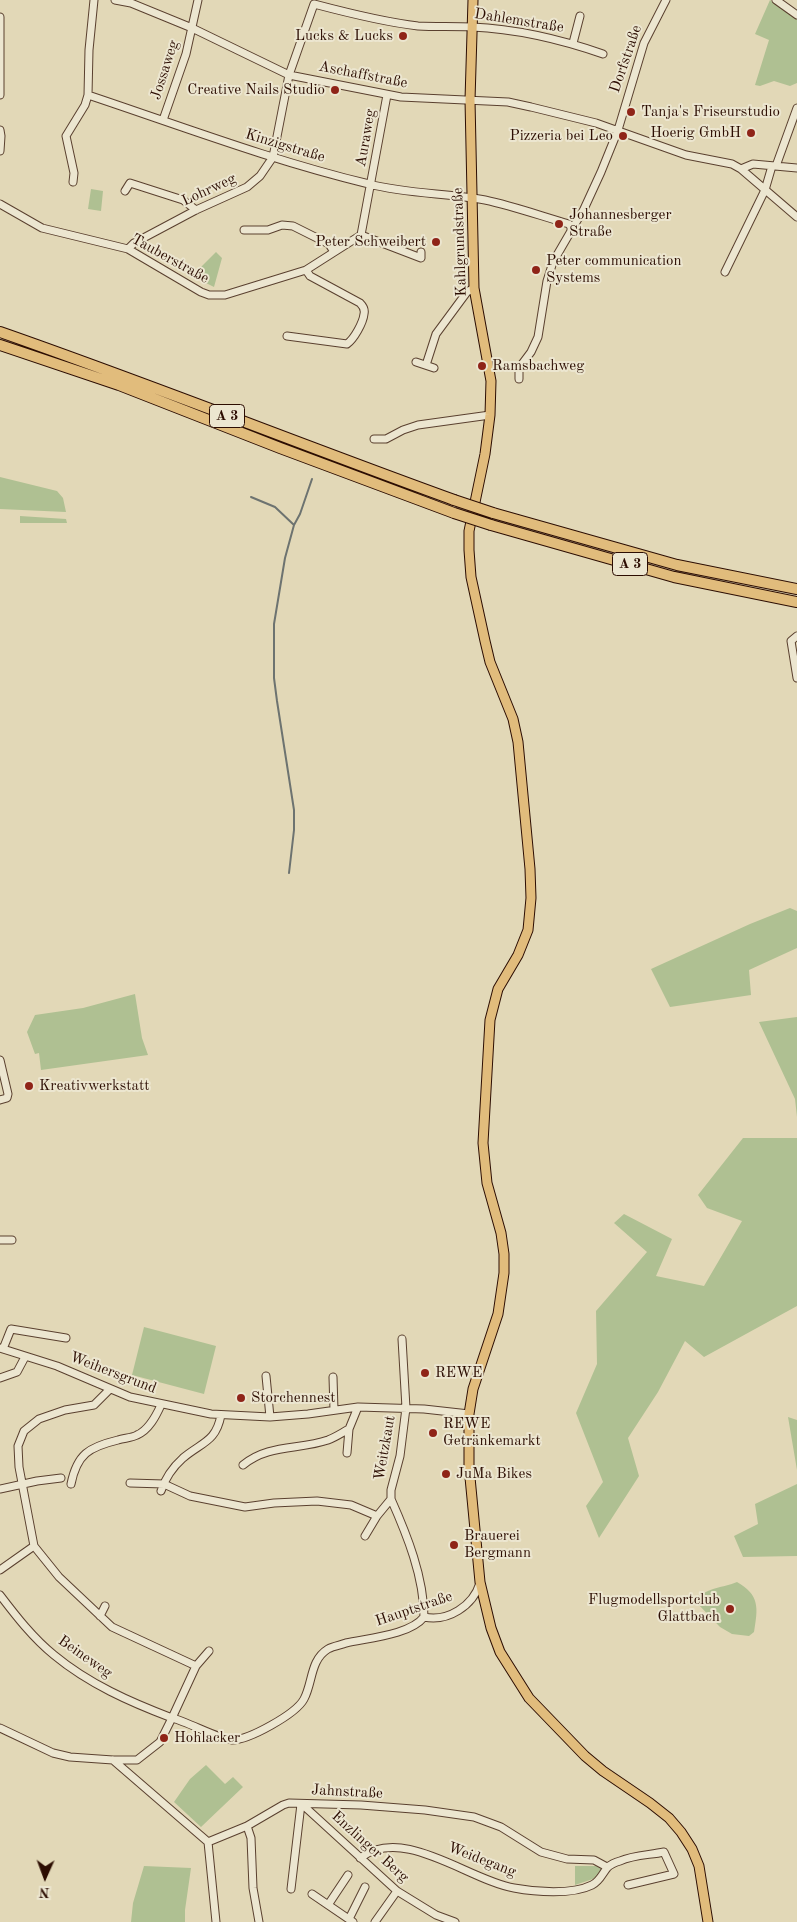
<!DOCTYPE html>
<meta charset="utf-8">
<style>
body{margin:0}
#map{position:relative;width:797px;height:1922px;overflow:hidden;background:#e2d8b7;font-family:"Old Standard TT",serif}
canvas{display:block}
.north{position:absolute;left:20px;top:1852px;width:50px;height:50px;-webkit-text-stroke:4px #ece6d0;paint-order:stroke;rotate:182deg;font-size:14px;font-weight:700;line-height:20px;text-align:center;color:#2c0d02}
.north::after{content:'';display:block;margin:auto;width:18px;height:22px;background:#2c0d02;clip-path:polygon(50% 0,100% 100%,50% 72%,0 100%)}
</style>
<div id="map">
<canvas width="797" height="1922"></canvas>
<div class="north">N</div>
</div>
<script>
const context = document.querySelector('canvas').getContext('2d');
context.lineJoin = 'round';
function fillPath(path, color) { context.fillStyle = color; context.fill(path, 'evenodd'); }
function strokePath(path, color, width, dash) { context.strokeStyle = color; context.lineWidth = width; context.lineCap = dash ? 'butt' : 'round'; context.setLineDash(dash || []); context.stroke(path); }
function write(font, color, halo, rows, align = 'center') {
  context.font = font + ' "Old Standard TT",serif'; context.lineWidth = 4; context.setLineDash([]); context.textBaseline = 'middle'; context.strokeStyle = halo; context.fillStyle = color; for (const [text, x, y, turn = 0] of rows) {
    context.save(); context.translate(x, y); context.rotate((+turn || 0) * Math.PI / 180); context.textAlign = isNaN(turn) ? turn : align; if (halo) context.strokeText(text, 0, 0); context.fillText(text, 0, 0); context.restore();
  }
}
const green = new Path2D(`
 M770,0l27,19v64l-7,3 -16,-5 -14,5 -5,-1 14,-45 -14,-6z
 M91,189l12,2 -2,20 -13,-2z
 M216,252l6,6 -8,29 -22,-11z
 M0,477l57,14 6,7 3,14 -66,-3z
 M20,516l46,3 1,4h-47z
 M790,908l7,3v37l-48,22 2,25 -81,12 -19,-38 99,-45z
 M135,994l7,44 6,17 -107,15 -2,-17 -4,1 -8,-22 8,-17 48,-7z
 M797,1017v100l-2,-18 -36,-77z
 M743,1138h54v168l-93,51 -19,-16 -27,51 -30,46 11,38 -40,62 -13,-32 17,-24 -27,-69 21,-49 -1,-53 51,-59 -33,-29 10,-9 48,25 -16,37 48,10 38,-65 -35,-13 -9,-13z
 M144,1327l72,19 -12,48 -72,-19z
 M788,1417l9,3v50z
 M797,1484v72l-54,1 -9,-21 24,-12 -3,-20z
 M737,1582c23,13 21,26 17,50l-5,4 -17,-2 -12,-7 -23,-24 -1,-4c12,-12 27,-11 41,-17z
 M206,1765l19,19 8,-7 10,10 -42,40 -27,-25 16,-23z
 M144,1866l47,2 -6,42v12h-54l2,-19z
 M575,1866h26l2,4 -4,7 -24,8z`);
const stream = new Path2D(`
 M251,497l24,10 19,18
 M289,873l5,-43v-20l-17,-109 -3,-23v-54l11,-66 9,-33 6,-11 12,-35`);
const minor = new Path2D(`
 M115,0l16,3 61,25 97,47 112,22 107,5 23,5 65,16 90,32 46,9 9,5 56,48
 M776,0l21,15
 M314,4c34,9 69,18 104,22 18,1 36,0 54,1 45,2 88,12 131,27
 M0,17v78
 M573,43l7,-27
 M88,95c93,31 185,66 281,89 38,10 78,9 116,16 28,6 56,16 84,24l2,3
 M163,120l23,-66 12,-54
 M0,130l1,6 -1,15
 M776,166l21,-58
 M741,169l12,-5 44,4
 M73,182l1,-9 -8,-37 19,-31 3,-10 1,-45 5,-50
 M125,191l5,-8 53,17 13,10
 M0,204l42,24 86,21 73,43 8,3h16l81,-25 55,-35 26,-140
 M244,230h24l14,-5 11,1 36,18 5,8
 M361,235l60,23v-6
 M128,249l6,-6 62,-33 51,-23 13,-11 13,-19 16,-82 25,-71
 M725,272l40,-82 7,-24
 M287,336l60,8c7,-5 16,-21 17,-30 1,-4 -1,-8 -4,-11l-50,-27 -4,-6
 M416,362l18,6
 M426,365l10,-31 31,-42 7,-4
 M519,379v-11l12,-16 7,-15 9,-56 6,-19 18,-31v-4l4,-3 9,-15 17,-37 17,-42 26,-87 22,-43
 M374,439h12l17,-9 15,-5 72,-10
 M797,636l-6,5 6,37
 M0,1060l8,34 -1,4 -7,2
 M0,1240h12
 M402,1339l4,69 -6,48 -9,34v9c16,36 33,78 33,118
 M0,1348l57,18 73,31 81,17 59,3 38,-3 50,-7 66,2 45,5
 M3,1349l8,-20 55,9
 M266,1376l4,41
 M333,1377l1,33
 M0,1378l17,-6 8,-15
 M110,1389l-16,16 -29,5 -26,9 -15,12 -6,15 1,21 15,79 25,31 53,50 84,39
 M347,1453l2,-24
 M243,1465c25,-21 56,-15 85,-25 8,-3 15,-8 21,-11l9,-22
 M130,1483l34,1 26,12 55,11 29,-4 43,-2 34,4 26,11
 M71,1484c6,-30 18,-37 47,-44 6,-2 14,-2 19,-5 12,-5 19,-19 24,-30
 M0,1489l37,-8 24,-3
 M161,1491c4,-12 12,-24 22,-33 19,-16 33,-16 38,-43
 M365,1536l12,-20 14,-17
 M0,1570l34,-24
 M0,1595c16,21 33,43 54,60 35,29 76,47 118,63l24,-52 13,-15
 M100,1616l5,-10
 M424,1617c24,5 49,-11 56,-34
 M0,1728l53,25 17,4 43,3h24l23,-18 12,-24c16,4 47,21 60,22 17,0 64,-26 72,-41 9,-17 6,-39 24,-50 5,-3 13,-4 18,-6 22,-5 64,-8 78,-26
 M113,1760l95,82 39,-16 36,-21 6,-2 72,2 64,5 49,7 27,10 40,25 26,7 27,1 13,7
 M299,1804l6,3 92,84 39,24 19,7
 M247,1826l4,12 2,50 6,34
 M208,1842l8,80
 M360,1858c44,-33 108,22 154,30 21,4 58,7 78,-3 8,-4 10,-11 15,-17 2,-3 9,-6 13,-7 13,-6 30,-6 44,-9l10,22 -46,11
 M291,1889l10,-85
 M312,1894l41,28
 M328,1905l20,-30
 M349,1919l16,-32
 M375,1922l22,-31`);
const major = new Path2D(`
 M473,0l-3,100 4,188 17,93 -1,34 -5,39 -16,77v19l2,27 14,64 5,21 23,57 5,23 12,127 1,29 -3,32 -10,25 -20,34 -8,31 -7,123 4,40 14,50 3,21v19l-6,41 -25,75 -4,25v53l11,115 11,46 9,24 29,46 56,58 18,15 47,32 19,15 12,14 11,17 7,17 9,56`);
const highway = new Path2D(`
 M0,332c152,53 302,113 454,168
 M0,345l119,40 161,63 174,65
 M493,513l184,52 120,24
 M491,525l183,52 123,25`);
const highwayBridge = new Path2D(`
 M454,500l39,13
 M454,513l37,12`);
const markers = [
 [403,36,5,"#8f2418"],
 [335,90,5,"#8f2418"],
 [631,112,5,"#8f2418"],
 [751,133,5,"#8f2418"],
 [623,136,5,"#8f2418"],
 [559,224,5,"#8f2418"],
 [436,242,5,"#8f2418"],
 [536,270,5,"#8f2418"],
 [482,366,5,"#8f2418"],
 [29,1086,5,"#8f2418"],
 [425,1373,5,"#8f2418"],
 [241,1398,5,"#8f2418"],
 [433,1433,5,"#8f2418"],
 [446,1474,5,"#8f2418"],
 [454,1545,5,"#8f2418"],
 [730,1609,5,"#8f2418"],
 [164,1738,5,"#8f2418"]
];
const shields = [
 [227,416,35],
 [630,564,35]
];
const shieldNames = [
 ["A 3",227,416],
 ["A 3",630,564]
];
const streetNames = [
 ["Dahlemstraße",519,21,9],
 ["Dorfstraße",626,59,-71],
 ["Jossaweg",165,70,-72],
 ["Aschaffstraße",363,75,11],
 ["Auraweg",366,138,-80],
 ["Kinzigstraße",285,146,17],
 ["Lohrweg",209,190,-25],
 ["Kahlgrundstraße",460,242,-92],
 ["Tauberstraße",170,259,29],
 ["Weihersgrund",113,1373,21],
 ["Weitzkaut",385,1448,-80],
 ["Hauptstraße",414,1609,-19],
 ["Beineweg",85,1657,35],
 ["Jahnstraße",347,1792,3],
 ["Enzlinger Berg",370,1847,42],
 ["Weidegang",482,1860,21]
];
const poiNames = [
 ["Lucks & Lucks",393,36,"right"],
 ["Creative Nails Studio",325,90,"right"],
 ["Tanja's Friseurstudio",641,112],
 ["Hoerig GmbH",741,133,"right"],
 ["Pizzeria bei Leo",613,136,"right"],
 ["Johannesberger",569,215],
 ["Straße",569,232],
 ["Peter Schweibert",426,242,"right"],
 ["Peter communication",546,261],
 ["Systems",546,278],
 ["Ramsbachweg",492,366],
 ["Kreativwerkstatt",39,1086],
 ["REWE",435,1373],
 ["Storchennest",251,1398],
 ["REWE",443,1424],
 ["Getränkemarkt",443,1441],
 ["JuMa Bikes",456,1474],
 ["Brauerei",464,1536],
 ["Bergmann",464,1553],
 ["Flugmodellsportclub",720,1600,"right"],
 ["Glattbach",720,1617,"right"],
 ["Hohlacker",174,1738]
];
fillPath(green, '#afc092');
strokePath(stream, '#6d7370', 2);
strokePath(minor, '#5a402f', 9);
strokePath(major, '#2c0d02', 11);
strokePath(highway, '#2c0d02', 12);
strokePath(minor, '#ece6d0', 7);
strokePath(major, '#e1bc7c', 9);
strokePath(highway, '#e1bc7c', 10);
strokePath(highwayBridge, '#2c0d02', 12, []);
strokePath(highwayBridge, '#e1bc7c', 10);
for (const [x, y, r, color] of markers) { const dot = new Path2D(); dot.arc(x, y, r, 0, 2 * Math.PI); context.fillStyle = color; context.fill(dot); strokePath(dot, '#ece6d0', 2); }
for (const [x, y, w] of shields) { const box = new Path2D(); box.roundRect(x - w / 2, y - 11.5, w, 23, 4); context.fillStyle = '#ece6d0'; context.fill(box); strokePath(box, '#2c0d02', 1); }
write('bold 14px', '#2c0d02', null, shieldNames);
write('15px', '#2c0d02', '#ece6d0', streetNames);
write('15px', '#2c0d02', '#ece6d0', poiNames, 'left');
</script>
